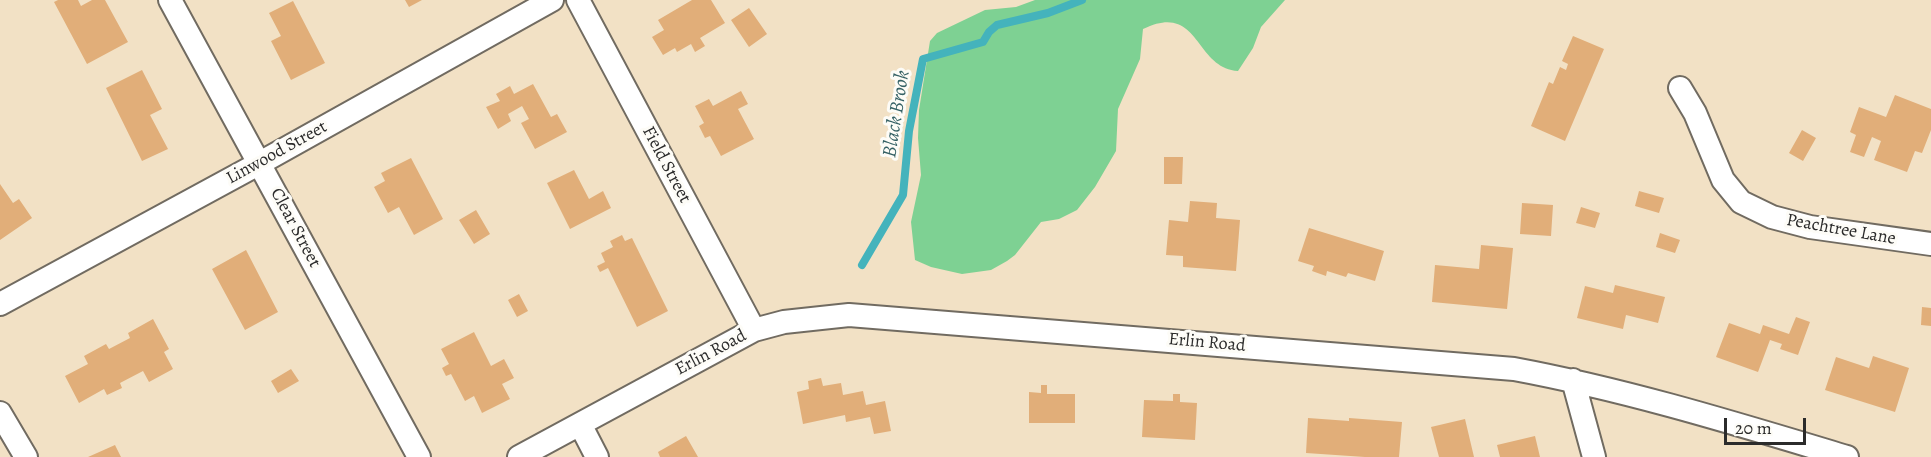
<!DOCTYPE html>
<style>
body{margin:0}
#map{position:relative;width:1931px;height:457px;overflow:hidden;background:#f2e1c5;font-family:Alegreya,serif}
canvas{display:block}
.scale{position:absolute;left:1724px;top:418px;width:82px;height:27px;box-sizing:border-box;border:3px solid #2b2b2b;border-top:0;padding-left:8px;font-size:18px;line-height:21px;white-space:nowrap;color:#2b2b2b;-webkit-text-stroke:4px #fdfcf7;paint-order:stroke}
</style>
<div id="map">
<canvas width="1931" height="457"></canvas>
<div class="scale">20 m</div>
</div>
<script>
const context = document.querySelector('canvas').getContext('2d');
context.lineJoin = 'round';
function fillPath(path, color) { context.fillStyle = color; context.fill(path, 'evenodd'); }
function strokePath(path, color, width, dash) { context.strokeStyle = color; context.lineWidth = width; context.lineCap = dash ? 'butt' : 'round'; context.setLineDash(dash || []); context.stroke(path); }
function write(font, color, halo, rows, align = 'center') {
  context.font = font + ' Alegreya,serif'; context.lineWidth = 6; context.setLineDash([]); context.textBaseline = 'middle'; context.strokeStyle = halo; context.fillStyle = color; for (const [text, x, y, turn = 0] of rows) {
    context.save(); context.translate(x, y); context.rotate((+turn || 0) * Math.PI / 180); context.textAlign = isNaN(turn) ? turn : align; if (halo) context.strokeText(text, 0, 0); context.fillText(text, 0, 0); context.restore();
  }
}
const green = new Path2D(`
 M1035,0h250l-24,27 -8,21 -15,23c-44,-3 -38,-70 -95,-42l-3,30 -22,50 -2,42 -21,36 -18,23 -18,9 -18,3 -26,33 -8,6 -16,9 -29,4 -31,-7 -16,-7 -4,-38 10,-47 -3,-37 1,-28 11,-69 7,-8 48,-23 31,-3z`);
const stream = new Path2D(`
 M862,265l41,-70 6,-64 14,-72 60,-17 6,-10 8,-7 51,-12 34,-13`);
const building = new Path2D(`
 M58,0h20l3,6 11,-6h13l23,42 -41,22 -33,-62z
 M405,0h17l-13,7z
 M692,0h19l14,23 -25,15 5,8 -10,6 -4,-8 -14,8 -2,-4 -12,7 -11,-18 12,-7 -6,-10z
 M293,1l32,62 -34,17 -20,-39 10,-5 -12,-23z
 M749,8l18,26 -18,13 -18,-27z
 M1573,36l31,13 -39,92 -34,-15 18,-44 4,2 7,-17 6,3 2,-6 -6,-3z
 M142,70l20,39 -12,6 18,34 -26,12 -36,-73z
 M533,84l18,33 6,-3 10,18 -32,17 -14,-26 8,-4 -7,-13 -14,8 3,7 -13,8 -12,-22 14,-6 -4,-7 14,-8 4,8z
 M741,91l7,13 -10,5 16,30 -33,17 -11,-20 -5,2 -6,-12 5,-3 -9,-17 14,-7 4,7z
 M1895,95l36,14v21l-9,23 -7,-2 -8,21 -33,-12 7,-19 -9,-4 -8,20 -14,-5 6,-17 -6,-3 9,-25 27,10z
 M1802,130l14,8 -13,23 -14,-8z
 M1164,157h19l-1,27h-18z
 M411,158l32,61 -29,16 -15,-28 -11,6 -14,-26 11,-6 -4,-8z
 M574,170l15,29 14,-8 8,17 -41,21 -23,-46z
 M0,184l13,19 6,-4 13,19 -32,22z
 M1639,191l25,7 -5,15 -24,-7z
 M1190,201l27,2 -1,15 24,2 -4,51 -53,-4v-11l-17,-1 3,-35 19,2z
 M1522,203l31,2 -2,31 -31,-2z
 M1581,207l19,6 -5,15 -19,-5z
 M476,210l14,24 -16,10 -15,-24z
 M1309,228l75,23 -9,30 -27,-8 -2,4 -19,-6 -1,5 -14,-5 2,-5 -16,-5z
 M1660,233l20,7 -5,13 -19,-6z
 M622,235l3,6 7,-3 36,73 -31,16 -29,-59 -8,4 -3,-6 8,-4 -4,-9 12,-6 -3,-6z
 M1481,245l32,3 -6,61 -75,-7 3,-37 44,4z
 M246,250l32,62 -33,18 -33,-61z
 M1615,285l50,12 -7,26 -32,-8 -3,14 -46,-11 8,-32 28,7z
 M519,294l9,17 -11,6 -9,-17z
 M1922,307l9,1v18l-10,-1z
 M1796,317l14,5 -12,33 -18,-6 2,-5 -12,-4 -12,32 -42,-15 13,-34 31,11 3,-9 26,9z
 M153,319l16,30 -5,3 9,17 -24,13 -6,-11 -23,12 2,5 -15,7 -3,-6 -25,14 -14,-27 23,-12 -4,-8 22,-12 3,5 21,-11 -2,-5z
 M474,332l17,34 13,-7 10,19 -12,6 8,15 -28,14 -8,-17 -9,5 -14,-27 -5,2 -4,-8 7,-4 -8,-15z
 M1873,356l36,12 -14,44 -70,-22 11,-33 33,11z
 M291,369l8,12 -21,12 -7,-12z
 M821,378l2,8 18,-3 2,12 20,-4 3,14 19,-4 6,30 -17,3 -4,-17 -24,5 -1,-7 -42,9 -6,-32 12,-3 -1,-8z
 M1041,385h6v9h28v29h-46v-31l12,1z
 M1173,394h7v8l17,1 -2,37 -53,-3 2,-37 29,1z
 M1308,418l41,3v-3l53,4 -3,35h-34l-59,-4z
 M1465,419l9,38h-35l-8,-30z
 M686,436l12,21h-38l-2,-5z
 M1535,436l5,21h-40l-3,-12z
 M115,445l6,12h-33z`);
const minor = new Path2D(`
 M170,0l249,457
 M578,0l176,330
 M1680,88l15,25 28,67 18,22 31,15 38,10 121,17
 M0,304l260,-141 292,-163
 M1573,380l21,77
 M0,413l26,44
 M580,424l17,33
 M519,457l235,-127 30,-8 65,-7 665,54c113,21 223,55 333,88`);
const streetNames = [
 ["Linwood Street",277,153,-29],
 ["Field Street",666,165,62],
 ["Clear Street",295,228,62],
 ["Peachtree Lane",1841,230,10],
 ["Erlin Road",1207,343,5],
 ["Erlin Road",711,353,-28]
];
const waterNames = [
 ["Black Brook",897,114,-81]
];
fillPath(green, '#7ed193');
strokePath(stream, '#44b3bc', 8);
fillPath(building, '#e1ae79');
strokePath(minor, '#716b61', 26);
strokePath(minor, '#fff', 22);
write('18px', '#2b2b2b', '#fdfcf7', streetNames);
write('italic 20px', '#356165', '#fdfcf7', waterNames);
</script>
